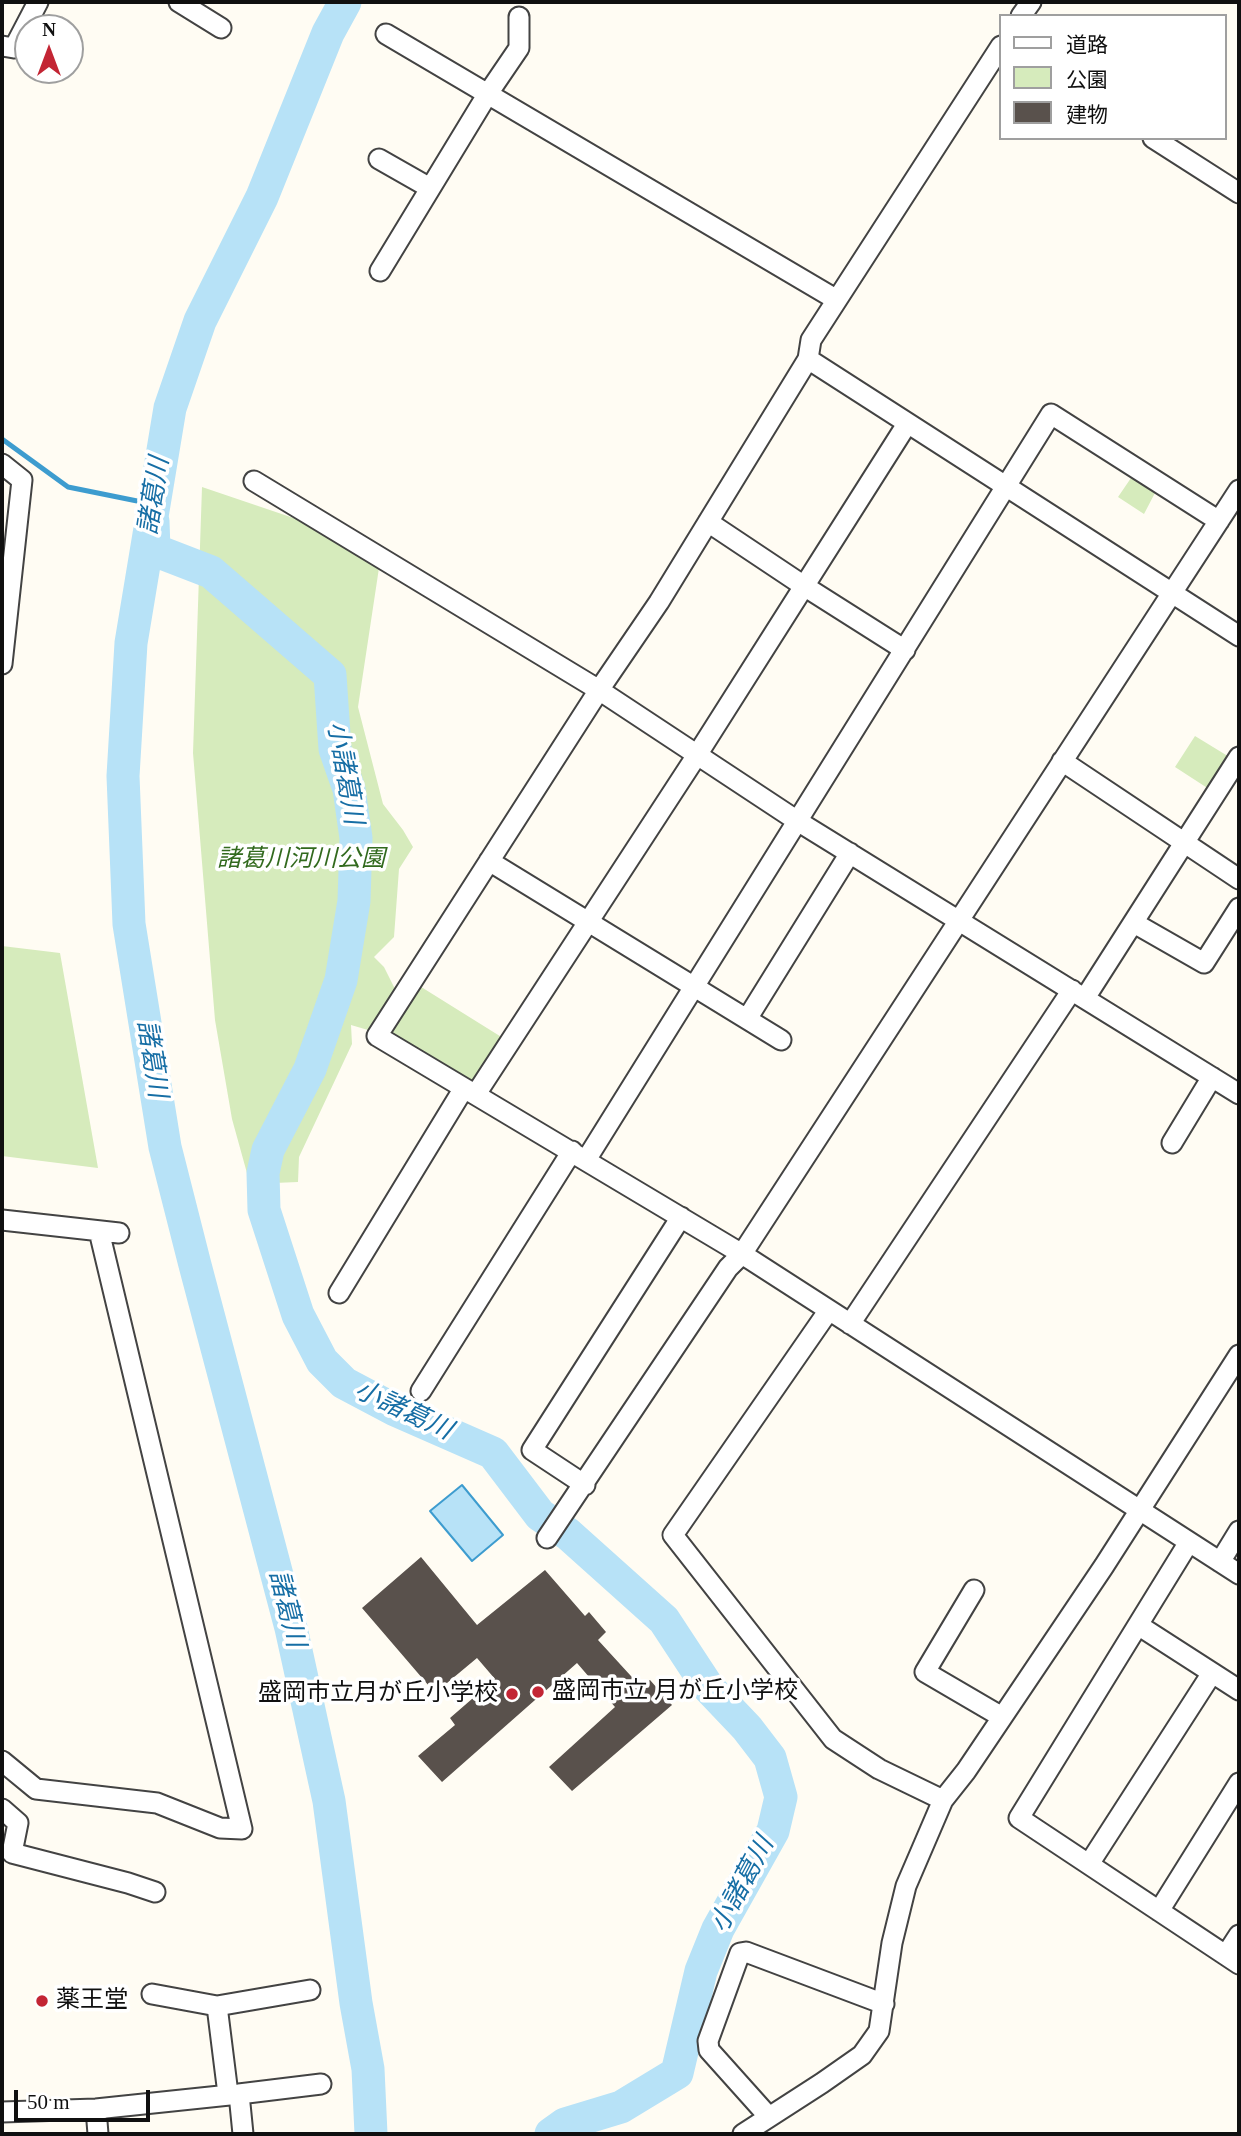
<!DOCTYPE html>
<meta charset="utf-8">
<style>
body{margin:0}
#map{position:relative;width:1241px;height:2136px;overflow:hidden;background:#fffcf3;font-family:"Times New Roman","Noto Sans JP",serif}
canvas{display:block}
.frame{position:absolute;inset:0;border:4px solid #101010;pointer-events:none}
.legend{position:absolute;left:999px;top:14px;width:228px;height:126px;box-sizing:border-box;background:#fff;border:2px solid #9f9f9f;margin:0;padding:9px 12px;list-style:none;font-size:21px;color:#101010}
.legend li{display:flex;align-items:center;gap:14px;height:35px}
.legend b{width:35px;border:2px solid #9f9f9f}
.north{position:absolute;left:14px;top:14px;width:70px;height:70px;box-sizing:border-box;background:#fff;border:2px solid #9f9f9f;border-radius:50%;rotate:0deg;font-size:19px;font-weight:700;line-height:28px;text-align:center;color:#101010}
.north::after{content:'';display:block;margin:auto;width:24px;height:32px;background:#c32534;clip-path:polygon(50% 0,100% 100%,50% 72%,0 100%)}
.scale{position:absolute;left:14px;top:2090px;width:136px;height:32px;box-sizing:border-box;border:4px solid #101010;border-top:0;padding-left:9px;font-size:21px;line-height:24px;white-space:nowrap;color:#101010;-webkit-text-stroke:5px #fff;paint-order:stroke}
</style>
<div id="map">
<canvas width="1241" height="2136"></canvas>
<div class="frame"></div>
<ul class="legend">
<li><b style="height:9px;background:#fff"></b>道路</li>
<li><b style="height:19px;background:#d6ebbc"></b>公園</li>
<li><b style="height:19px;background:#59514c"></b>建物</li>
</ul>
<div class="north">N</div>
<div class="scale">50 m</div>
</div>
<script>
const context = document.querySelector('canvas').getContext('2d');
context.lineJoin = 'round';
function fillPath(path, color) { context.fillStyle = color; context.fill(path, 'evenodd'); }
function strokePath(path, color, width, dash) { context.strokeStyle = color; context.lineWidth = width; context.lineCap = dash ? 'butt' : 'round'; context.setLineDash(dash || []); context.stroke(path); }
function write(font, color, halo, rows, align = 'center') {
  context.font = font + ' "Times New Roman","Noto Sans JP",serif'; context.lineWidth = 7; context.setLineDash([]); context.textBaseline = 'middle'; context.strokeStyle = halo; context.fillStyle = color; for (const [text, x, y, turn = 0] of rows) {
    context.save(); context.translate(x, y); context.rotate((+turn || 0) * Math.PI / 180); context.textAlign = isNaN(turn) ? turn : align; if (halo) context.strokeText(text, 0, 0); context.fillText(text, 0, 0); context.restore();
  }
}
const green = new Path2D(`
 M1131,478l25,13 -12,23 -26,-17z
 M202,487l180,61 -24,159 25,97 20,26 10,17 -14,22 -5,68 -20,20 10,10 11,22 -27,41 -17,-5 1,19 -53,113 -1,25 -48,2 -18,-65 -17,-99 -22,-267z
 M1195,736l36,22 -19,33 -37,-24z
 M2,946l58,7 38,215 -96,-12z
 M418,985l85,53 -28,45 -86,-52z`);
const water = new Path2D(`
 M462,1485l41,50 -31,26 -42,-50z`);
const stream = new Path2D(`
 M2,439l66,48 84,17`);
const river = new Path2D(`
 M345,2l-17,31 -66,164 -62,124 -30,87 -39,235 -8,133 6,148 36,223 30,118 96,363 38,173 27,202 12,66 3,65
 M153,521l1,29 57,22 119,103 5,74 14,40 7,49 -2,63 -13,79 -31,89 -42,81 -5,23 1,37 34,105 24,46 22,22 51,27 98,43 47,62 28,19 96,86 44,67 39,41 23,30 11,39 -8,34 -55,98 -17,42 -24,102 -56,34 -56,17 -14,10`);
const building = new Path2D(`
 M421,1557l56,68 68,-55 40,46 4,-4 17,20 -8,8 43,47 9,-7 22,25 -100,86 -23,-24 66,-60 -38,-44 -135,119 -24,-26 37,-31 -5,-7 45,-39 -18,-21 -42,35 -73,-85z`);
const minor = new Path2D(`
 M179,2l42,26
 M1021,16l10,-14
 M386,34l451,266
 M2,46l12,2 24,-46
 M1001,46l-190,294 -3,19 -149,243 -60,88 -222,346 365,218 497,320
 M1153,138l86,55
 M379,159l51,29
 M380,271l107,-176 32,-47v-31
 M808,359l431,277
 M2,464l20,16 -20,184
 M254,481l345,209 200,132 440,272
 M708,522l96,64 101,64
 M1062,761l177,118
 M489,861l292,179
 M1134,923l70,40 35,-55
 M1085,998l154,-241
 M747,1019l103,-166
 M476,1094l221,-339 210,-331
 M1172,1143l40,-66
 M586,1160l465,-746 168,107
 M2,1220l117,13
 M339,1293l125,-205
 M829,1310l-156,225 160,204 46,30 64,31
 M850,1324l222,-334
 M421,1391l151,-240
 M585,1485l-53,-35 149,-233
 M547,1538l181,-270 14,-14 497,-764
 M1189,1542l-170,276 220,146
 M1220,1562l19,-31
 M974,1590l-49,82 77,45
 M1138,1625l101,65
 M2,1761l34,28 121,14 63,25 22,1 -143,-598
 M2,1809l16,14 -6,30 116,30 27,9
 M1089,1864l123,-191
 M1159,1911l80,-128
 M1226,1955l13,-20
 M152,1994l65,12
 M228,2094l-11,-88 93,-16
 M239,2094l82,-10
 M96,2109l2,25
 M2,2112l94,-3 143,-15 4,40
 M769,2117l-60,-67 -1,-9 32,-88 6,-1 138,52
 M743,2134l79,-51 40,-28 17,-24 13,-88 14,-57 37,-86 23,-29 138,-205 135,-211`);
const markers = [
 [538,1692,7,"#c32534"],
 [512,1694,7,"#c32534"],
 [42,2001,7,"#c32534"]
];
const parkNames = [
 ["諸葛川河川公園",301,860]
];
const poiNames = [
 ["盛岡市立 月が丘小学校",552,1692],
 ["盛岡市立月が丘小学校",498,1694,"right"],
 ["薬王堂",56,2001]
];
const waterNames = [
 ["諸葛川",155,496,-81],
 ["小諸葛川",344,773,80],
 ["諸葛川",151,1059,81],
 ["小諸葛川",403,1411,25],
 ["諸葛川",286,1609,76],
 ["小諸葛川",743,1885,-62]
];
fillPath(green, '#d6ebbc');
fillPath(water, '#b7e2f7');
strokePath(water, '#3d9ccf', 2);
strokePath(stream, '#3d9ccf', 5);
strokePath(river, '#b7e2f7', 33);
fillPath(building, '#59514c');
strokePath(minor, '#434343', 23);
strokePath(minor, '#fff', 19);
for (const [x, y, r, color] of markers) { const dot = new Path2D(); dot.arc(x, y, r, 0, 2 * Math.PI); context.fillStyle = color; context.fill(dot); strokePath(dot, '#fff', 2.5); }
write('italic 24px', '#326a1e', '#fff', parkNames);
write('24px', '#101010', '#fff', poiNames, 'left');
write('italic 26px', '#166ea5', '#fff', waterNames);
</script>
